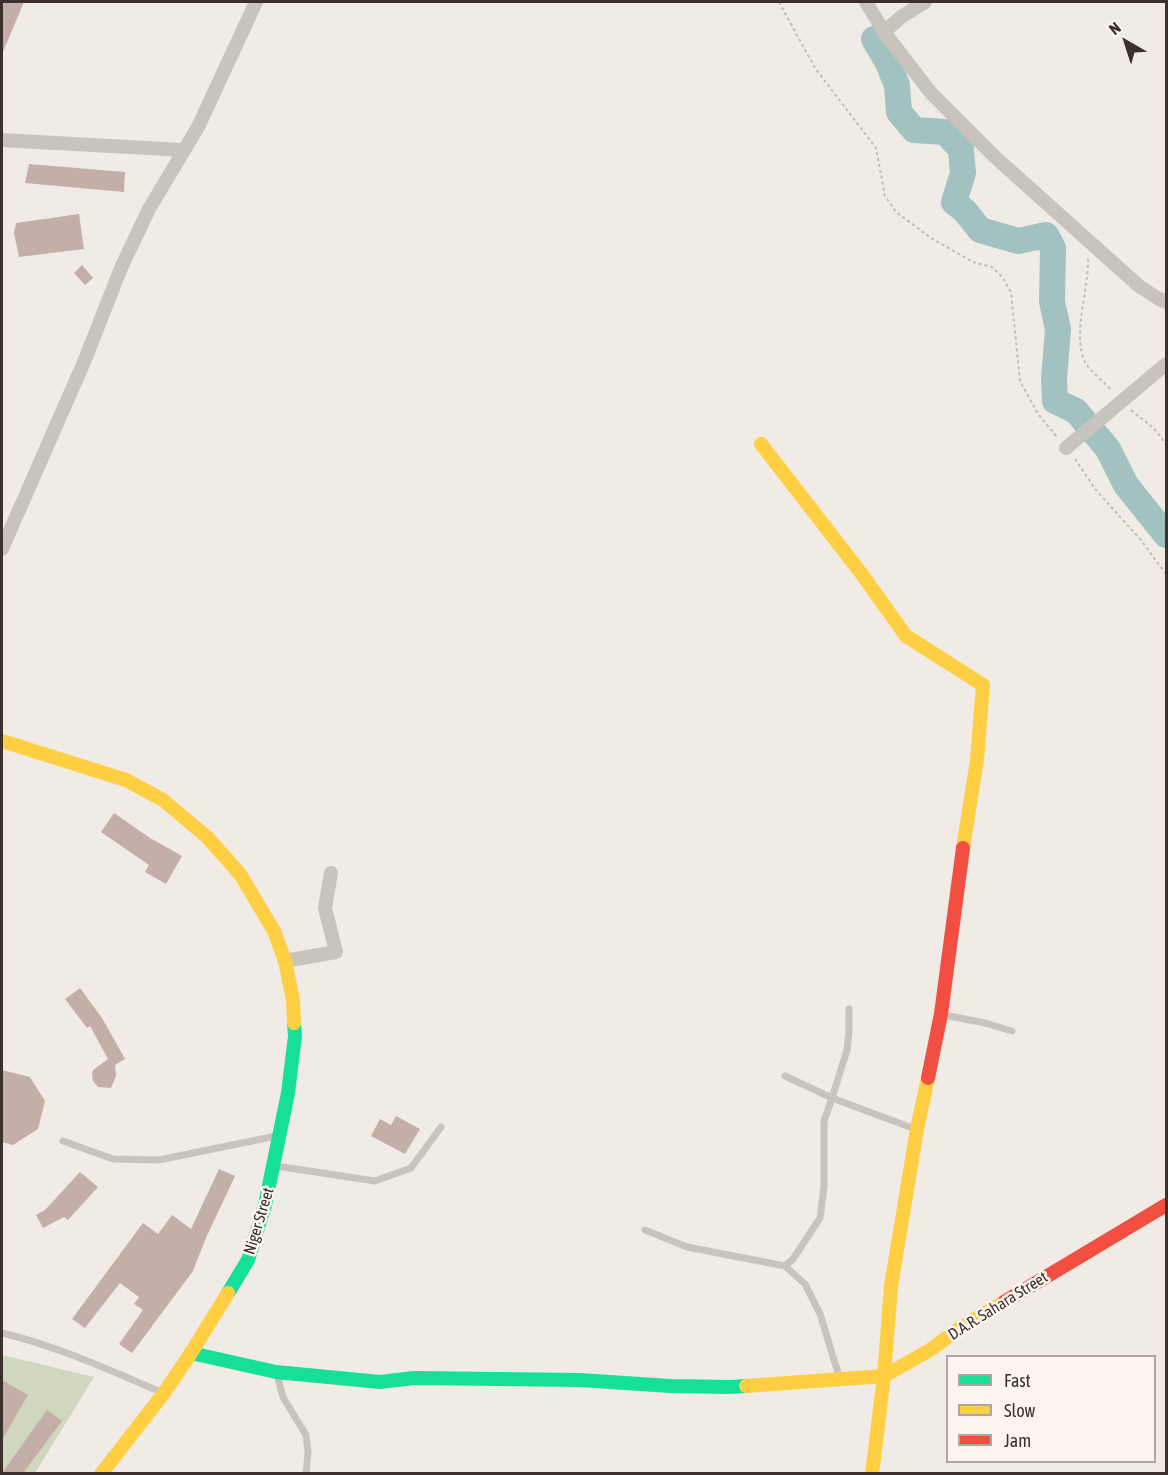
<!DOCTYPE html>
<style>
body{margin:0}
#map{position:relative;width:1168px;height:1475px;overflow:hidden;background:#f0ebe5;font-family:"Asap Condensed",sans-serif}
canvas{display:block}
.frame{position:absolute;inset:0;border:3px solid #3b302b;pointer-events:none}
.legend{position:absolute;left:946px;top:1355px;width:210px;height:108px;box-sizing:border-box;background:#fbf5ee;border:2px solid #aea6a0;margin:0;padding:8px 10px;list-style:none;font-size:18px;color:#3b302b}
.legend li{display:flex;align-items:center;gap:12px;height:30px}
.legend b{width:30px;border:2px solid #aea6a0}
.north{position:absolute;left:1096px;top:12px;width:60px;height:60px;-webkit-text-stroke:4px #fbf5ee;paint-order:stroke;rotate:321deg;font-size:16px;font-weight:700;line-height:24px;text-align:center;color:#3b302b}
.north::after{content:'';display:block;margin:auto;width:21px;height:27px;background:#3b302b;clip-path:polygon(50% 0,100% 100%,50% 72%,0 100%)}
</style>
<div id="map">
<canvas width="1168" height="1475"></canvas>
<div class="frame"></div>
<ul class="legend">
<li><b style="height:8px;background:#16e098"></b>Fast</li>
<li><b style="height:8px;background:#ffcf43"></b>Slow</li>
<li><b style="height:8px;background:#f24e42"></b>Jam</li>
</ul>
<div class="north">N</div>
</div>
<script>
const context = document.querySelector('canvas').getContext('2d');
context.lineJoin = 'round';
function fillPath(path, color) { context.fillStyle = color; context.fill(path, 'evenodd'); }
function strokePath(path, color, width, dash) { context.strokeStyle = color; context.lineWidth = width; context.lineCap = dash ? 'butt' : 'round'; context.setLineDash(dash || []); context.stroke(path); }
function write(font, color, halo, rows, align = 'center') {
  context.font = font + ' "Asap Condensed",sans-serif'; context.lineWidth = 5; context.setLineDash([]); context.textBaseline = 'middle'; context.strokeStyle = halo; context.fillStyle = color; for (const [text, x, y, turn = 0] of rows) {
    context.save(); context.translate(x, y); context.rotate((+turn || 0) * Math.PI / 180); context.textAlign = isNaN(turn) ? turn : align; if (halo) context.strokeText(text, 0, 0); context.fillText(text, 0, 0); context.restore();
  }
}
const green = new Path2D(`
 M2,1355l92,22 -59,96 -33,1z`);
const river = new Path2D(`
 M874,39l14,24 9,22 2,27 15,18 31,2 16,17 2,24 -9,29 11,9 15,19 38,11 28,-6 7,13 -1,54 6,27 -4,50 1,22 21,10 32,38 18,36 40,50`);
const building = new Path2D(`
 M2,2h22l-22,52z
 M29,164l96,8 -1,20 -99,-9z
 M79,214l5,35 -65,8 -5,-24 2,-10z
 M82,265l11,13 -8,7 -11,-12z
 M114,813l36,25 32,18 -16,28 -21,-12 4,-7 -48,-33z
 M80,988l22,30 23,41 -10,6 1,11 -5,12 -13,-1 -5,-6 -1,-7 1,-4 15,-11 -18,-33 -3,2 -22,-29z
 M2,1070l28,7 15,24 -7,28 -25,16 -11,-3z
 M396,1116l24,13 -15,25 -34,-18 9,-17 11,6z
 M219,1169l16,7 -30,64 -12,31 -61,82 -13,-9 24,-34 -9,-6 5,-7 -19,-14 -35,45 -13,-9 71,-96 15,11 14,-19 19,14z
 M80,1172l18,15 -30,33 -4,-3 -21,11 -7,-13 9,-5z
 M2,1380l26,15 -26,45z
 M47,1410l15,11 -39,52h-21z`);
const path = new Path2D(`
 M779,2l36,66 61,80 9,48 11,16 35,26 42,24 19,5 11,11 8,14 9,89 18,33 20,24
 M1088,259c1,31 -17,78 -2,105 6,9 19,18 26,27
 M1131,410c15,13 24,16 35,35
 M1075,459l21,31 44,49 26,35`);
const lane = new Path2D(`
 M944,1015l41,8 27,8
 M785,1076l47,22 83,31
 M63,1141l50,18 46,1 117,-24
 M276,1166l99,15 36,-13 30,-41
 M645,1230l42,17 98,19 20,18 15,30 19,62
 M785,1266l8,-7 27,-41 4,-31v-66l8,-23 15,-48 2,-18v-23
 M2,1333c55,13 107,37 159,59
 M277,1374l6,23 23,38 2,17 -2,22`);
const street = new Path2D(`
 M866,2l18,30 47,61 64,64 144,129 20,13 7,3
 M884,32l17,-15 24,-15
 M2,140l181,10
 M1066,448l100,-84
 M2,549l82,-187 37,-94 28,-59 49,-82 58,-125
 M285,961l51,-9 -11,-44 6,-35`);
const fast = new Path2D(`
 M228,1293l20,-33 17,-55 23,-112 7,-57 -1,-13
 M191,1353l85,19 104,10 34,-4 166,2 90,6 60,1 16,-1`);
const slow = new Path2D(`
 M761,444l100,129 45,63 77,49 -6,75 -14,88
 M2,741l124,39 37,20 44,37 33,37 34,57 11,30 8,39 1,23
 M746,1386l138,-10 46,-26 30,-22 44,-26
 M101,1474l63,-81 27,-40 37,-60
 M872,1474l12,-98 7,-90 26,-157 11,-51`);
const jam = new Path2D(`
 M928,1078l13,-64 22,-166
 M1004,1302l162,-97`);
const streetNames = [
 ["Niger Street",259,1221,-73],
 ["D.A.R. Sahara Street",998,1306,-32]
];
fillPath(green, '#d1d6bf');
strokePath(river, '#a1c2c1', 26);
fillPath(building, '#c3afa7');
strokePath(path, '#c2bbb6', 2, [3, 3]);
strokePath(lane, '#c9c3be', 7);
strokePath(street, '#c9c3be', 14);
strokePath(fast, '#16e098', 14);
strokePath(slow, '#ffcf43', 14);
strokePath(jam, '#f24e42', 14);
write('16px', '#3b302b', '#fbf5ee', streetNames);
</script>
